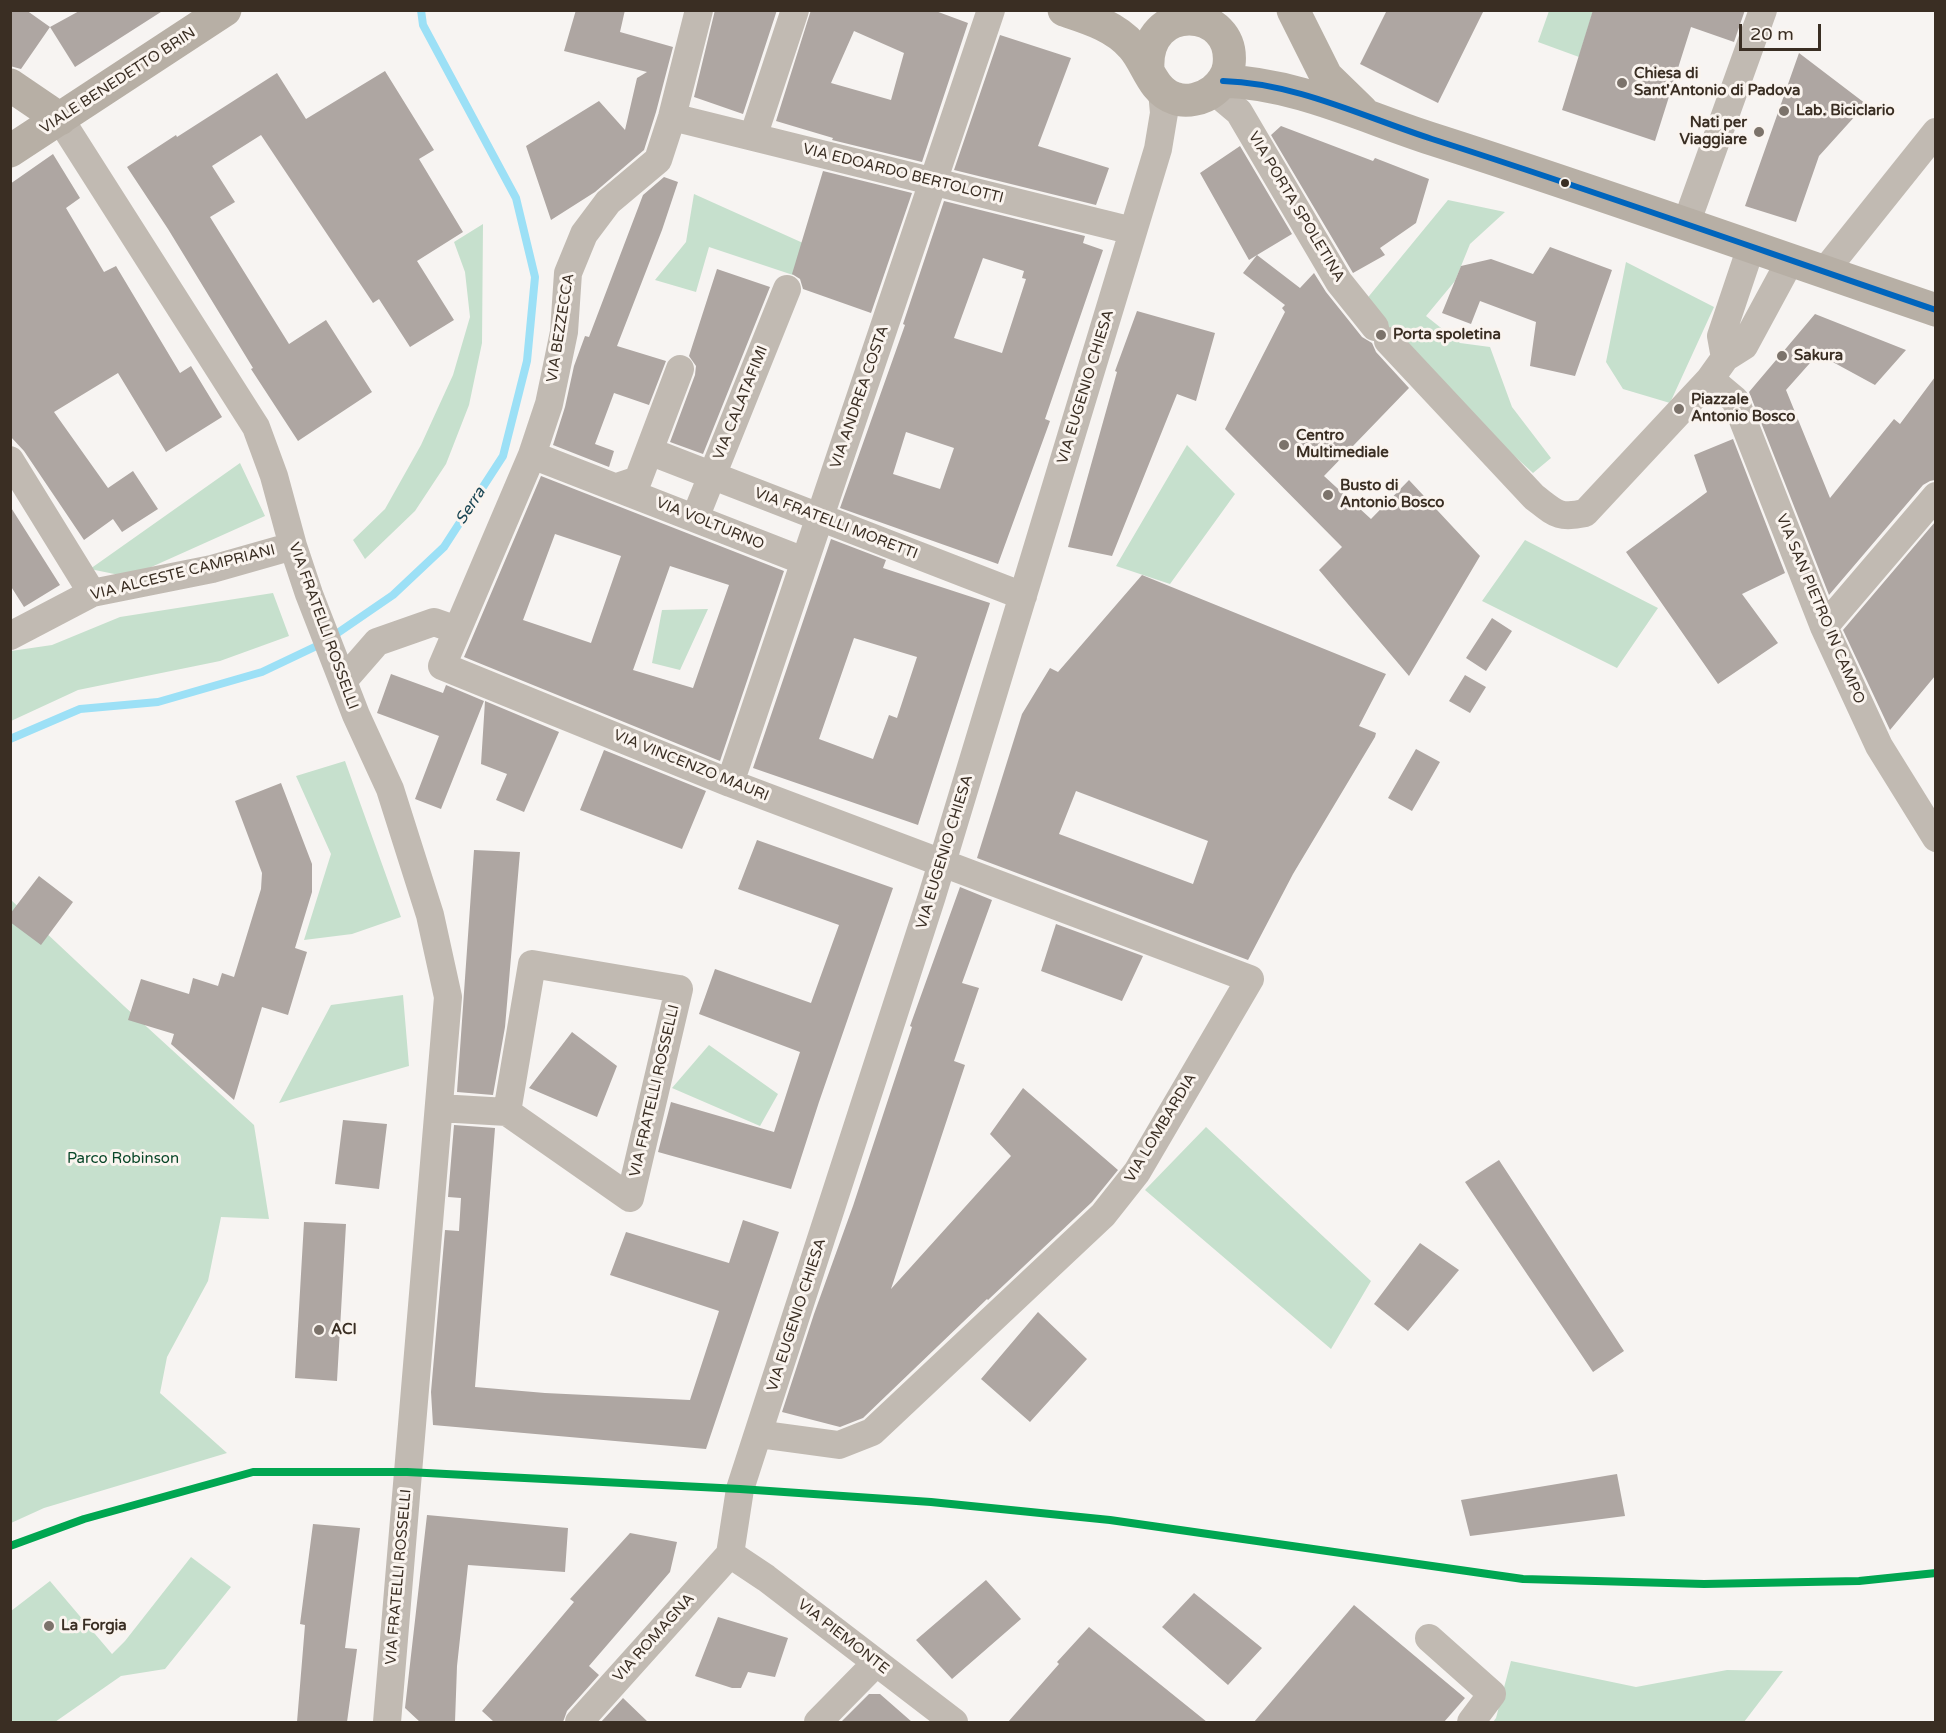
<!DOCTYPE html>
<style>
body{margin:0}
#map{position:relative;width:1946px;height:1733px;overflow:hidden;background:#f7f4f2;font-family:"Varela Round",sans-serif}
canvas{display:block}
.frame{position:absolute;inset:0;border:12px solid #3a2e23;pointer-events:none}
.scale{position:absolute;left:1739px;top:24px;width:82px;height:27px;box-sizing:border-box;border:3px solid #3a2e23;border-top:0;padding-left:8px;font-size:18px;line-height:21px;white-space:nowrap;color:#3a2e23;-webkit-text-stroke:4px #faf4ef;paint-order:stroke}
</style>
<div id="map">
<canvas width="1946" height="1733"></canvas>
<div class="frame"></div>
<div class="scale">20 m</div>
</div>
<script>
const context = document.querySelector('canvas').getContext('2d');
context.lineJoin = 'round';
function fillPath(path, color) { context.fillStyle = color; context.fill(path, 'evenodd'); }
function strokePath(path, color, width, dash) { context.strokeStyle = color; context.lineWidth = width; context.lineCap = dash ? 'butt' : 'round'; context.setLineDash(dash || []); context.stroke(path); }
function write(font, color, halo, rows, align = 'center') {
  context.font = font + ' "Varela Round",sans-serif'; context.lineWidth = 6; context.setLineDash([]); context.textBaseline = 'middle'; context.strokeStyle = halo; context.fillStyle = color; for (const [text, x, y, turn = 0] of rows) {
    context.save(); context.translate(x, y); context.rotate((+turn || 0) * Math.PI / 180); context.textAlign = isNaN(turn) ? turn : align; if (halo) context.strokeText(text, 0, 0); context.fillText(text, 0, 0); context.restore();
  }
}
const green = new Path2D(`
 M1549,11h44l-14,46 -41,-15z
 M694,194l109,49 -10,32 -84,-28 -13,45 -41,-12 31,-38z
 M1448,200l57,12 -35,32 -15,37 -29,35 34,27 30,4 22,60 39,51 -18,15 -100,-91 -68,-81z
 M483,224l-1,119 -13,62 -23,59 -31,47 -50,48 -12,-19 32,-31 36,-64 32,-70 17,-58 -5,-45 -11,-30z
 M1626,262l88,45 -44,96 -47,-14 -17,-27z
 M1187,445l48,49 -65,90 -54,-18z
 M240,463l25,53 -136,61 -39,-8z
 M1525,540l133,68 -41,60 -135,-67z
 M273,593l16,43 -69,25 -142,29 -67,31v-70l41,-6 68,-28z
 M708,609l-28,61 -28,-7 10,-53z
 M345,761l56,156 -49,17 -48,6 27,-86 -35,-78z
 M10,899l114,107 130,119 15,94 -48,-2 -13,64 -41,76 -7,36 67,60 -183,55 -33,15z
 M403,995l6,71 -130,37 52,-98z
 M709,1045l69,49 -18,32 -88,-38z
 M1206,1127l165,154 -40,68 -186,-159z
 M191,1557l40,30 -66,82 -44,7 -66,46h-44v-111l39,-30 62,73 13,-13z
 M1511,1661l125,26 91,-17 56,1 -39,51h-251l3,-4z`);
const stream = new Path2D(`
 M10,739l70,-30 78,-7 104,-30 61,-29 70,-48 51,-48 59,-91 24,-95 8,-84 -19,-79 -93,-173 -2,-15`);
const building = new Path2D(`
 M10,10h16l24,17 -29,42 -11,-3z
 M81,10h83l-89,57 -25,-40z
 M576,10h49l-5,22 53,15 -17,65 -12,38 -49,42 -44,28 -25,-74 73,-45 26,29 12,-52 10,-6 -83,-21z
 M715,10h62l-34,104 -49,-17z
 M811,10h122l35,13 -46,139 -90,-22 1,-2 -57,-17zM854,31l50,22 -13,47 -60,-17z
 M1387,10h97l-46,93 -78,-39z
 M1593,10h152l-11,32 -43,-15 -36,114 -93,-31z
 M1000,35l71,23 -33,88 71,22 -13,37 -142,-35z
 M1799,53l67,51 -47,52 -23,66 -51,-16z
 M385,71l49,79 -15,9 44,73 -46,29 37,59 -44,27 -31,-48 -6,4 -112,-168 -49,31 23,36 -25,15 79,127 37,-24 46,72 -74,49 -47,-72 2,-1 -85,-139 -41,-62 49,-32 1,2 100,-64 29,46z
 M1281,126l92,35 2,-3 54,21 -13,44 -36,25 5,7 -32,18 -82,-138z
 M1240,146l52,88 -35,21 43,33 14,-15 12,19 36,45 10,6 4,9 33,36 -85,88 47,43 38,-39 71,76 -71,120 -90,-106 23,-23 -117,-118 60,-117 -3,-4 3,-3 -42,-32 14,-18 -8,5 -49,-87z
 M53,154l27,44 -14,10 38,64 12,-6 64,107 11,-7 31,51 -56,35 -48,-79 -64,39 54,76 25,-17 25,38 -36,23 -9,-13 -29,21 -60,-89 -14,-15v-252z
 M823,171l89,22 -41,120 -68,-24 -3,-10 -8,-5z
 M664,177l14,5 -16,48 -45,116 49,15 -17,44 -35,-12 -19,51 19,7 -5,16 -56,-22 12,-38 9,-41 11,-30 4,1 54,-142z
 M944,201l141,35 -2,7 20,7 -58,169 5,2 -52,143 -158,-56 65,-183 -2,-1zM983,258l41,13 -2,7 4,1 -24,74 -48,-15zM906,432l48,16 -14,41 -47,-15z
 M1550,247l62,23 -37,106 -45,-10 6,-44 -56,-21 -9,23 -29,-11 19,-47 30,-7 42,15z
 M717,269l53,18 -67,167 -33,-12 25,-67 1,-9 -7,-10z
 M1137,311l78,22 -19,68 -19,-7 -65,162 -44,-9 49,-175 -2,-1z
 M1815,314l91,36 -31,35 -57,-31 -32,36 44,108 64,-79 6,5 35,-47v103l-5,1 -7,4 -94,110 -80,-203z
 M1733,439l52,134 -43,21 36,49 -60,41 -92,-132 81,-60 -13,-37z
 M541,476l243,95 -64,190 -256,-104zM555,534l66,22 -30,87 -68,-23zM670,566l59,19 -36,103 -60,-18z
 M10,506l50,79 -36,22 -14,-22z
 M1935,522v154l-45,54 -47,-100z
 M831,539l55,21 -3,8 107,35 -72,222 -165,-57zM854,638l63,19 -20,61 -8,-3 -16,44 -54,-20z
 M1142,575l244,99 -27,52 17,7 -1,4 -82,137 -45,86 -271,-102 45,-144 28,-46 8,4zM1076,791l132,50 -15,43 -134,-50z
 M1492,618l20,13 -26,40 -20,-13z
 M391,674l52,19 3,-8 38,16 -43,108 -26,-10 24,-63 -62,-23z
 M1465,675l21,12 -16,26 -21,-12z
 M485,701l74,31 -35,80 -28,-12 11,-26 -26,-10z
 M1416,749l24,13 -28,49 -24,-13z
 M604,750l102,41 -24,58 -102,-39z
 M281,783l31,81v28l-17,56 12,4 -19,63 -26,-8 -28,93 -63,-56 3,-10 -46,-14 13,-41 48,15 4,-16 25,8 4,-13 12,4 27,-88 1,-16 -27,-72z
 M757,840l136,48 -74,214 -28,87 -133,-37 13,-50 103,30 26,-80 -101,-38 16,-45 96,34 28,-78 -101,-36z
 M474,850l46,2 -15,175 -12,68 -36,-3z
 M39,876l34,26 -32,43 -31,-23v-8z
 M960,887l32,13 -30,83 17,5 -25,73 11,4 -74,224 120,-133 -21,-22 33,-46 95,82 -26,32 -104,98 -1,-1 -124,119 -23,9 -58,-15 32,-98 39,-108 59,-179 -2,-1z
 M1056,924l87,32 -21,45 -81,-30z
 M572,1032l45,34 -20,51 -68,-29z
 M343,1120l44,4 -8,65 -44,-5z
 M454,1125l41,3 -20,259 70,6 145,7 29,-89 -109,-36 16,-43 103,31 14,-43 36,12 -73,217 -273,-24 -2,-33 14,-162 14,1 2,-33 -13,-1z
 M1499,1160l125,191 -31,21 -128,-190z
 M304,1222l42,2 -9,157 -42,-3z
 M1420,1243l39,27 -51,61 -34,-27z
 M1038,1312l49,47 -57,63 -49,-43z
 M1617,1474l8,42 -155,20 -9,-36z
 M427,1515l141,13 -3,44 -97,-7 -11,101 -2,56h-35l-15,-14z
 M313,1524l47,4 -15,120 12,1 -10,73h-50l8,-97 -5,-1z
 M630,1533l47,9 -7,30 -81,94 10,9 -32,36 -4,11h-69l-12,-11 92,-109 -4,-3z
 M986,1580l35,39 -69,60 -36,-39z
 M1194,1593l68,55 -34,37 -66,-58z
 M1354,1605l111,93 -21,24h-190z
 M718,1617l70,21 -13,39 -27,-5 -7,16h-9l-37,-12z
 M1089,1627l118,95h-199l51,-58 -2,-2z
 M869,1694h11l32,28h-71z
 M623,1698l25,24h-47z`);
const street = new Path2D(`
 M699,10l-27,107 -14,43 -50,42 -24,32 -16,39 -4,59 -15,72 -17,51 -90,211 288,117 520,196 -113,193 -34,43 -231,217 -33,13 -81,-11
 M1214,91l25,21 100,170 36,45
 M672,117l461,114
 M60,119l196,308 18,49 19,70 16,48 47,121 34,74 40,126 18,82 -61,725
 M753,137l42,-127
 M1686,224l77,-214
 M1751,247l-30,89 4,22 19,-12 46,-85
 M1824,272l112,-140
 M1388,341l146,156c21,16 24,22 51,16l125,-134 15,-21
 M1710,379l25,21 89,227 55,119 57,92
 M649,451l374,145
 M532,455l272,106
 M10,460l82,133
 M617,487l21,-7 42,-111
 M695,518l92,-229
 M1824,627l112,-131
 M10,636l82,-43 120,-24 81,-23
 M343,681l34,-39 57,-20 23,8
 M730,783l261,-773
 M439,1108l68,4 123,86 49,-209 -147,-25 -25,148
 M730,1554l10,-65 192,-593 226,-747 6,-36 -2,-22
 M730,1554l36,24 188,144
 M1429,1638l63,56 -21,28
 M579,1722l151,-168
 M818,1722l58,-59`);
const secondary = new Path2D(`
 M1064,10c24,8 51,16 68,36 15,16 19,44 42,52 12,5 29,1 39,-7 8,-6 15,-16 16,-26 7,-59 -85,-65 -81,4
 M1293,10l33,66 36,35
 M1223,81c72,2 141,36 209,58 169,54 336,114 504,171
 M10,85l50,34
 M10,151l215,-141`);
const bus1 = new Path2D(`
 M1223,81c72,2 141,36 209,58 169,54 336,114 504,171`);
const rail1 = new Path2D(`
 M10,1546l74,-27 169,-47h154l333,17 191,13 179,18 413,59 181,5 155,-3 77,-8`);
const markers = [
 [1622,83,6,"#7c736b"],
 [1784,111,6,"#7c736b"],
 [1759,132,6,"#7c736b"],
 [1565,183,5,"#3a2e23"],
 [1381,335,6,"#7c736b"],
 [1782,356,6,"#7c736b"],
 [1679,409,6,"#7c736b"],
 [1284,445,6,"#7c736b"],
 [1328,495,6,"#7c736b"],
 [319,1330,6,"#7c736b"],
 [49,1626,6,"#7c736b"]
];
const poiNames = [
 ["Chiesa di",1634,74],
 ["Sant'Antonio di Padova",1634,91],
 ["Lab. Biciclario",1796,111],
 ["Nati per",1747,123,"right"],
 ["Viaggiare",1747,140,"right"],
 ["Porta spoletina",1393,335],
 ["Sakura",1794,356],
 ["Piazzale",1691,400],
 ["Antonio Bosco",1691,417],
 ["Centro",1296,436],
 ["Multimediale",1296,453],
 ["Busto di",1340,486],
 ["Antonio Bosco",1340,503],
 ["ACI",331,1330],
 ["La Forgia",61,1626]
];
const streetNames = [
 ["VIALE BENEDETTO BRIN",118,81,-33],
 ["VIA EDOARDO BERTOLOTTI",903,174,14],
 ["VIA PORTA SPOLETINA",1296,207,59],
 ["VIA BEZZECCA",561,328,-81],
 ["VIA EUGENIO CHIESA",1086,387,-73],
 ["VIA ANDREA COSTA",860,397,-71],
 ["VIA CALATAFIMI",741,403,-68],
 ["VIA VOLTURNO",710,524,22],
 ["VIA FRATELLI MORETTI",836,524,21],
 ["VIA ALCESTE CAMPRIANI",183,573,-14],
 ["VIA SAN PIETRO IN CAMPO",1820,609,67],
 ["VIA FRATELLI ROSSELLI",323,626,70],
 ["VIA VINCENZO MAURI",691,766,22],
 ["VIA EUGENIO CHIESA",945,852,-73],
 ["VIA FRATELLI ROSSELLI",655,1091,-77],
 ["VIA LOMBARDIA",1161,1128,-59],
 ["VIA EUGENIO CHIESA",797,1315,-72],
 ["VIA FRATELLI ROSSELLI",399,1577,-85],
 ["VIA PIEMONTE",843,1637,38],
 ["VIA ROMAGNA",654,1638,-48]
];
const parkNames = [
 ["Parco Robinson",123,1159]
];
const waterNames = [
 ["Serra",471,506,-57]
];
fillPath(green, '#c6e0cd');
strokePath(stream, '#9ce0f6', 8);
fillPath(building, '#aea6a2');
strokePath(street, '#c1bab2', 28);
strokePath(secondary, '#b7afa5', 33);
strokePath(bus1, '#0065bd', 6);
strokePath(rail1, '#00a651', 8);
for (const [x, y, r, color] of markers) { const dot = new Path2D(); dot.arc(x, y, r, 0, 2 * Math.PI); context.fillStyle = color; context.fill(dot); strokePath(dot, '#faf4ef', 2); }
write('bold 15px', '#3a2e23', '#faf4ef', poiNames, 'left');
write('15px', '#3a2e23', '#faf4ef', streetNames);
write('15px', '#084628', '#faf4ef', parkNames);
write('italic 16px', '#194553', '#faf4ef', waterNames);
</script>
